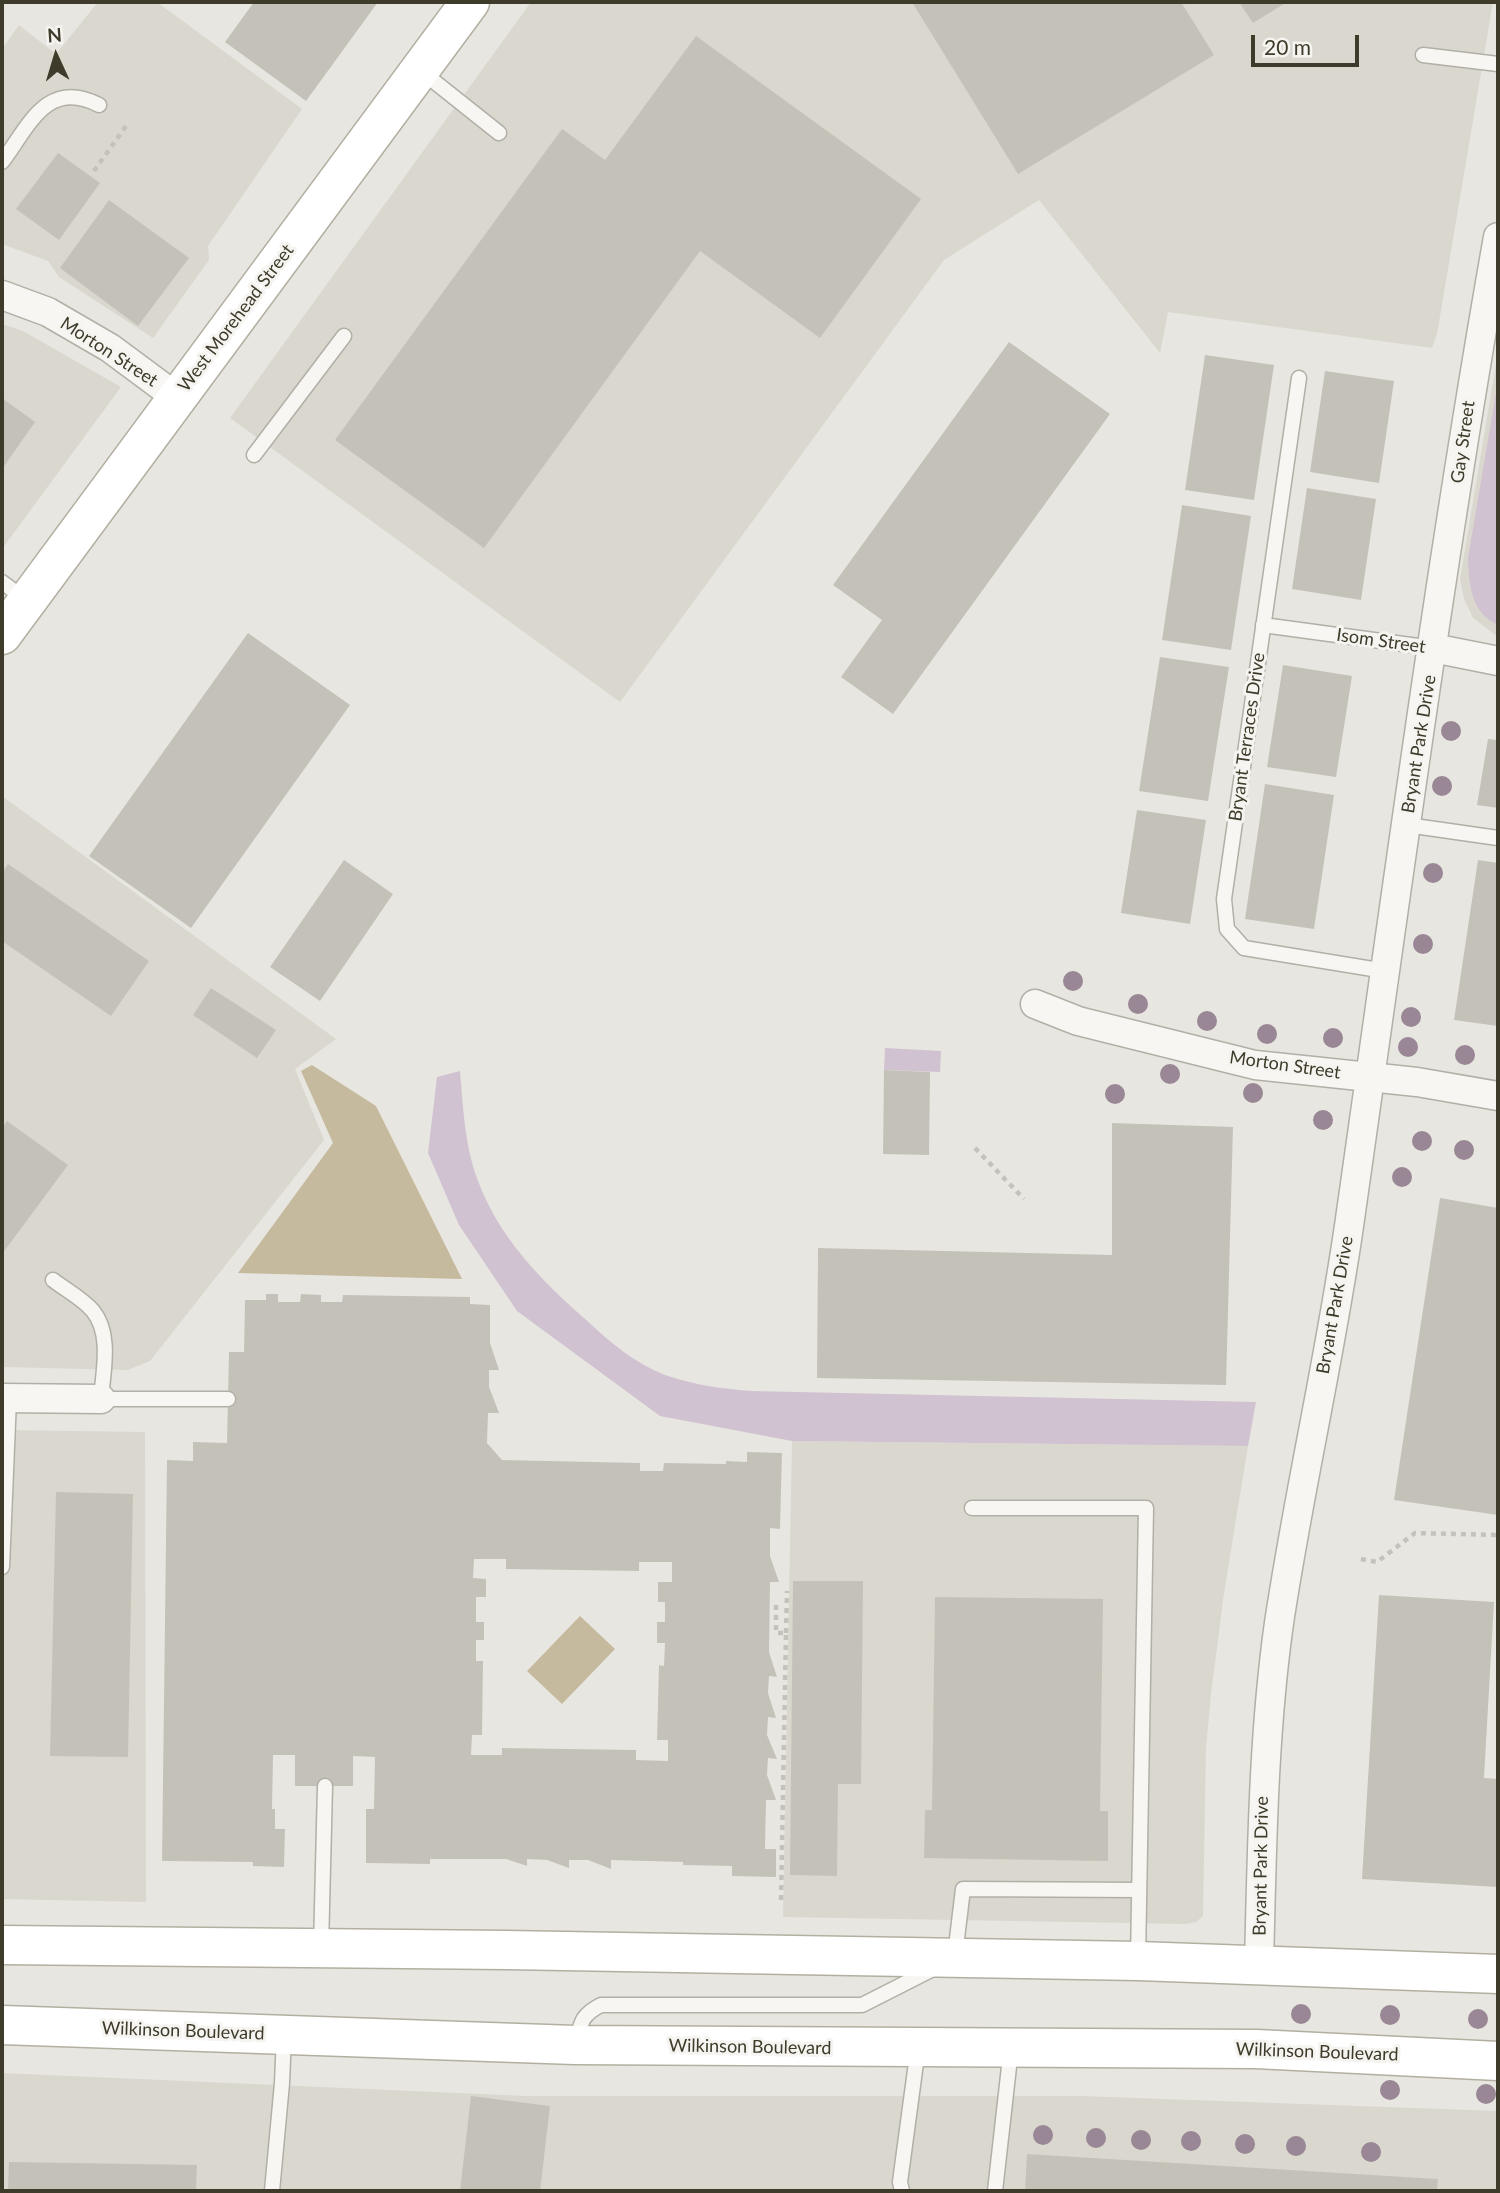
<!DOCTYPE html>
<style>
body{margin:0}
#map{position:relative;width:1500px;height:2193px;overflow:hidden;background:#e8e6e0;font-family:Lato,sans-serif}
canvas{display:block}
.frame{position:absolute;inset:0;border:4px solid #3e3b2a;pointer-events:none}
.north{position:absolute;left:21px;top:21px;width:70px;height:70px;-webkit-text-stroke:5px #f6f4f0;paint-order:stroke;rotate:356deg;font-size:19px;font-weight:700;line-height:28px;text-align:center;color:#3e3b2a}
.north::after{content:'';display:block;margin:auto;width:24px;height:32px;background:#3e3b2a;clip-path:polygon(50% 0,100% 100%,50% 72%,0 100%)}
.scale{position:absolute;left:1251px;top:35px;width:108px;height:32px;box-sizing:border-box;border:4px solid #3e3b2a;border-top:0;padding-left:9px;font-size:21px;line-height:24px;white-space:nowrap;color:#3e3b2a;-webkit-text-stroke:5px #f6f4f0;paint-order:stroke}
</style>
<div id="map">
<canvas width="1500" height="2193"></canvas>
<div class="frame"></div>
<div class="north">N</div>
<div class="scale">20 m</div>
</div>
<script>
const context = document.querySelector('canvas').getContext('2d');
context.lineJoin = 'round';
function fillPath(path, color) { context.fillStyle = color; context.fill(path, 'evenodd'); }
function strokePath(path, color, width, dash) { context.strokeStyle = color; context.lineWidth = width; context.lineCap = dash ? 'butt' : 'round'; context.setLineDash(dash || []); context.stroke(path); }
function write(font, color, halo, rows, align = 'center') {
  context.font = font + ' Lato,sans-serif'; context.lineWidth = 6; context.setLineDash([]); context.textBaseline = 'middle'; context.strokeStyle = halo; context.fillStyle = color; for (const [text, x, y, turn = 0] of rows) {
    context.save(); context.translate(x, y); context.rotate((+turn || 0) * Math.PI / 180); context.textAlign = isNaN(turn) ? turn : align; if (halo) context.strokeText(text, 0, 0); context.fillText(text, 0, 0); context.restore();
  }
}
const built = new Path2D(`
 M98,2h59l145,107 -94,137 1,14 -56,78 -94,-61 -11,-16 -46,-17v-195l17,-24 37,29z
 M531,2h962l-56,332 -5,14 -264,-36 -8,41 -121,-153 -95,60 -324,442 -390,-284z
 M2,324l21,7 98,56 -119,162z
 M1498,352v285l-25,-19 -9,-19 -4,-20z
 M2,796l334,243 -41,30 29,71 -174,221 -22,9 -126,-3z
 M2,1430l143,2 1,470 -144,-3z
 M792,1441l456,5 -24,147 -13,101 -5,54 -3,168 -7,6 -10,2 -403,-7z
 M2,2073l524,23h555l417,15v80h-1496z`);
const green = new Path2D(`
 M1498,381v244c-27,-12 -29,-40 -30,-67z
 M885,1048l56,3 -1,21 -56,-2z
 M460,1071c3,36 5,76 18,110 22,58 62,98 107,138 25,23 50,45 83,57 27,9 55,13 84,15l504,11 -8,44 -456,-5 -132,-25 -143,-105 -58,-86 -31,-72 9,-76z`);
const water = new Path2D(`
 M312,1065l64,41 86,173 -224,-6 95,-130 -32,-72z
 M580,1616l35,33 -53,55 -35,-33z`);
const building = new Path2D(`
 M254,2h124l-72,99 -81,-59z
 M912,2h269l33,53 -196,119z
 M1239,2h48l-34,21z
 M696,36l225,163 -101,139 -120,-87 -216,297 -149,-108 227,-311 43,31z
 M58,153l42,30 -41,57 -43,-31z
 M109,200l80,58 -51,68 -78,-58z
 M1009,342l101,72 -217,300 -52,-37 41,-57 -49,-35z
 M1205,355l69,10 -20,135 -69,-10z
 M1325,371l69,10 -15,102 -69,-11z
 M2,398l33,24 -33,47z
 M1307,488l69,11 -15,101 -69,-11z
 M1182,505l69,11 -20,134 -69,-10z
 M248,633l102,72 -159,223 -102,-72z
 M1160,657l69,10 -21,134 -69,-10z
 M1283,665l69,11 -16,101 -69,-10z
 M1488,739l10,1v68l-21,-3z
 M1265,784l69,11 -20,134 -69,-10z
 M1137,810l69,10 -16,104 -69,-11z
 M344,860l49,34 -73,107 -50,-34z
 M1478,860l20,3v163l-44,-6z
 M8,864l141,97 -38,55 -109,-75v-68z
 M211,988l65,42 -19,28 -64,-43z
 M884,1070l46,2 -1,83 -46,-1z
 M7,1121l61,44 -66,89v-126z
 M1112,1123l121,4 -7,258 -409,-7 1,-130 294,7z
 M1440,1198l58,10v307l-104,-15z
 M266,1294h12v8h22l1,-8 20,1v7h21l1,-7 127,2v7l20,1v38l9,27h-10v17l10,26h-11l-1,30 15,17 138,3v8h23l1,-8 62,1v-3l21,1v-10l35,1 -2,76 -10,-1v28l9,26h-9l-1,70 8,25 -8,-1 -1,17 8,25 -8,-1 -1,18 10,24 -9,-1 -1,17 9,25h-10l-1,49h11v28l-44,-1v-10l-49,-1v-3l-72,-2v9l-23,-9h-19v8l-22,-8 -20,-1v7l-21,-7h-76v5l-64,-1v-54h8l1,-52 -22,-1v30h-58v-31h-22l-1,54h3v20h10l-1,38 -31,-1v-4l-91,-1 5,-401 26,1v-19l34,1 2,-91h15l1,-52h21zM474,1559h32v10l133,2v-9h33v20h-14v20h7v20h-8v21h8l-1,23 -5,-1 -2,75h11v21l-32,-1v-10l-134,-2v7h-31l1,-20h10l1,-74h-7v-21h8v-18h-8v-25h10v-18l-13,-1z
 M56,1492l77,2 -5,263 -78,-1z
 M793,1581h70l-2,203h-23l-1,92 -47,-1z
 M1379,1595l115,7 -10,176 14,1v108l-136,-8z
 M935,1597l168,2 -3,212h8v50l-184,-3 1,-48h7z
 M471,2096l79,10 -10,85h-80z
 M1027,2154l411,25 -1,12h-412z
 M9,2162l188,3 -1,26h-188z`);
const path = new Path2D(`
 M94,171l32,-45
 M975,1148l49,51
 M1361,1559l16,3 38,-29 83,2
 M776,1605v28h10l-5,267
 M786,1633l1,-42`);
const lane = new Path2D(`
 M1423,55l75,9
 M421,71l78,62
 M2,162c27,-36 45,-84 97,-57
 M1299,378l-75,521 3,30 17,19 141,23
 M254,455l90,-119
 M2,582l24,18
 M1263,625l170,23
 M1407,825l91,13
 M53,1280c13,10 30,19 40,31 19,23 10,61 8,88h127
 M972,1508h174l-8,451
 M2,1567l7,-168
 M321,1947l4,-161
 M955,1955l8,-66 176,1
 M576,2043c5,-20 5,-28 25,-38h261l71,-36
 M272,2191l10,-108 2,-48
 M902,2191l-2,-9 18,-134
 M995,2191l16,-142`);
const street = new Path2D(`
 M2,295l46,17 62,36 66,49
 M1433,648l65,13
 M1035,1004l43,17 177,44 162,17 81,14
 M2,1398l99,1
 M1259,1964c3,-114 4,-227 20,-341 20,-133 51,-265 70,-397 47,-330 91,-661 149,-989`);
const primary = new Path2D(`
 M2,635l468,-633
 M2,1945l504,5 632,11 360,13
 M2,2025l573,20 681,4 242,12`);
const trees = [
 [1451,731],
 [1442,786],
 [1433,873],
 [1423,944],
 [1073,981],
 [1138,1004],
 [1411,1017],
 [1207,1021],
 [1267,1034],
 [1333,1038],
 [1408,1047],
 [1465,1055],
 [1170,1074],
 [1253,1093],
 [1115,1094],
 [1323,1120],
 [1422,1141],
 [1464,1150],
 [1402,1177],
 [1301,2014],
 [1390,2015],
 [1478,2019],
 [1390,2090],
 [1486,2094],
 [1043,2135],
 [1096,2138],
 [1141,2140],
 [1191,2141],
 [1245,2144],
 [1296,2146],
 [1371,2152]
];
const streetNames = [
 ["West Morehead Street",236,318,-53],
 ["Morton Street",109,352,33],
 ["Gay Street",1463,442,-82],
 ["Isom Street",1381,641,8],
 ["Bryant Terraces Drive",1247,737,-82],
 ["Bryant Park Drive",1419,744,-81],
 ["Morton Street",1285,1065,8],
 ["Bryant Park Drive",1335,1305,-80],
 ["Bryant Park Drive",1261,1866,-89],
 ["Wilkinson Boulevard",183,2031,2],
 ["Wilkinson Boulevard",750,2047,1],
 ["Wilkinson Boulevard",1317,2052,2]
];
fillPath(built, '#dad7ce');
fillPath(green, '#d0c2d1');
fillPath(water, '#c5ba9e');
fillPath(building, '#c4c2b8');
strokePath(lane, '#b2afa6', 17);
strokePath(street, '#b2afa6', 31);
strokePath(primary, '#b3afa0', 41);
strokePath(path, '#c3c2bb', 4.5, [5, 5]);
strokePath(lane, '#f7f6f3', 14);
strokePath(street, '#f7f6f3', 28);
strokePath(primary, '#fff', 38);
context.fillStyle = '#998795';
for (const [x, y] of trees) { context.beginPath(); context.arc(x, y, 10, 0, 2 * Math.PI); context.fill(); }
write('18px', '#3e3b2a', '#f6f4f0', streetNames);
</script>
